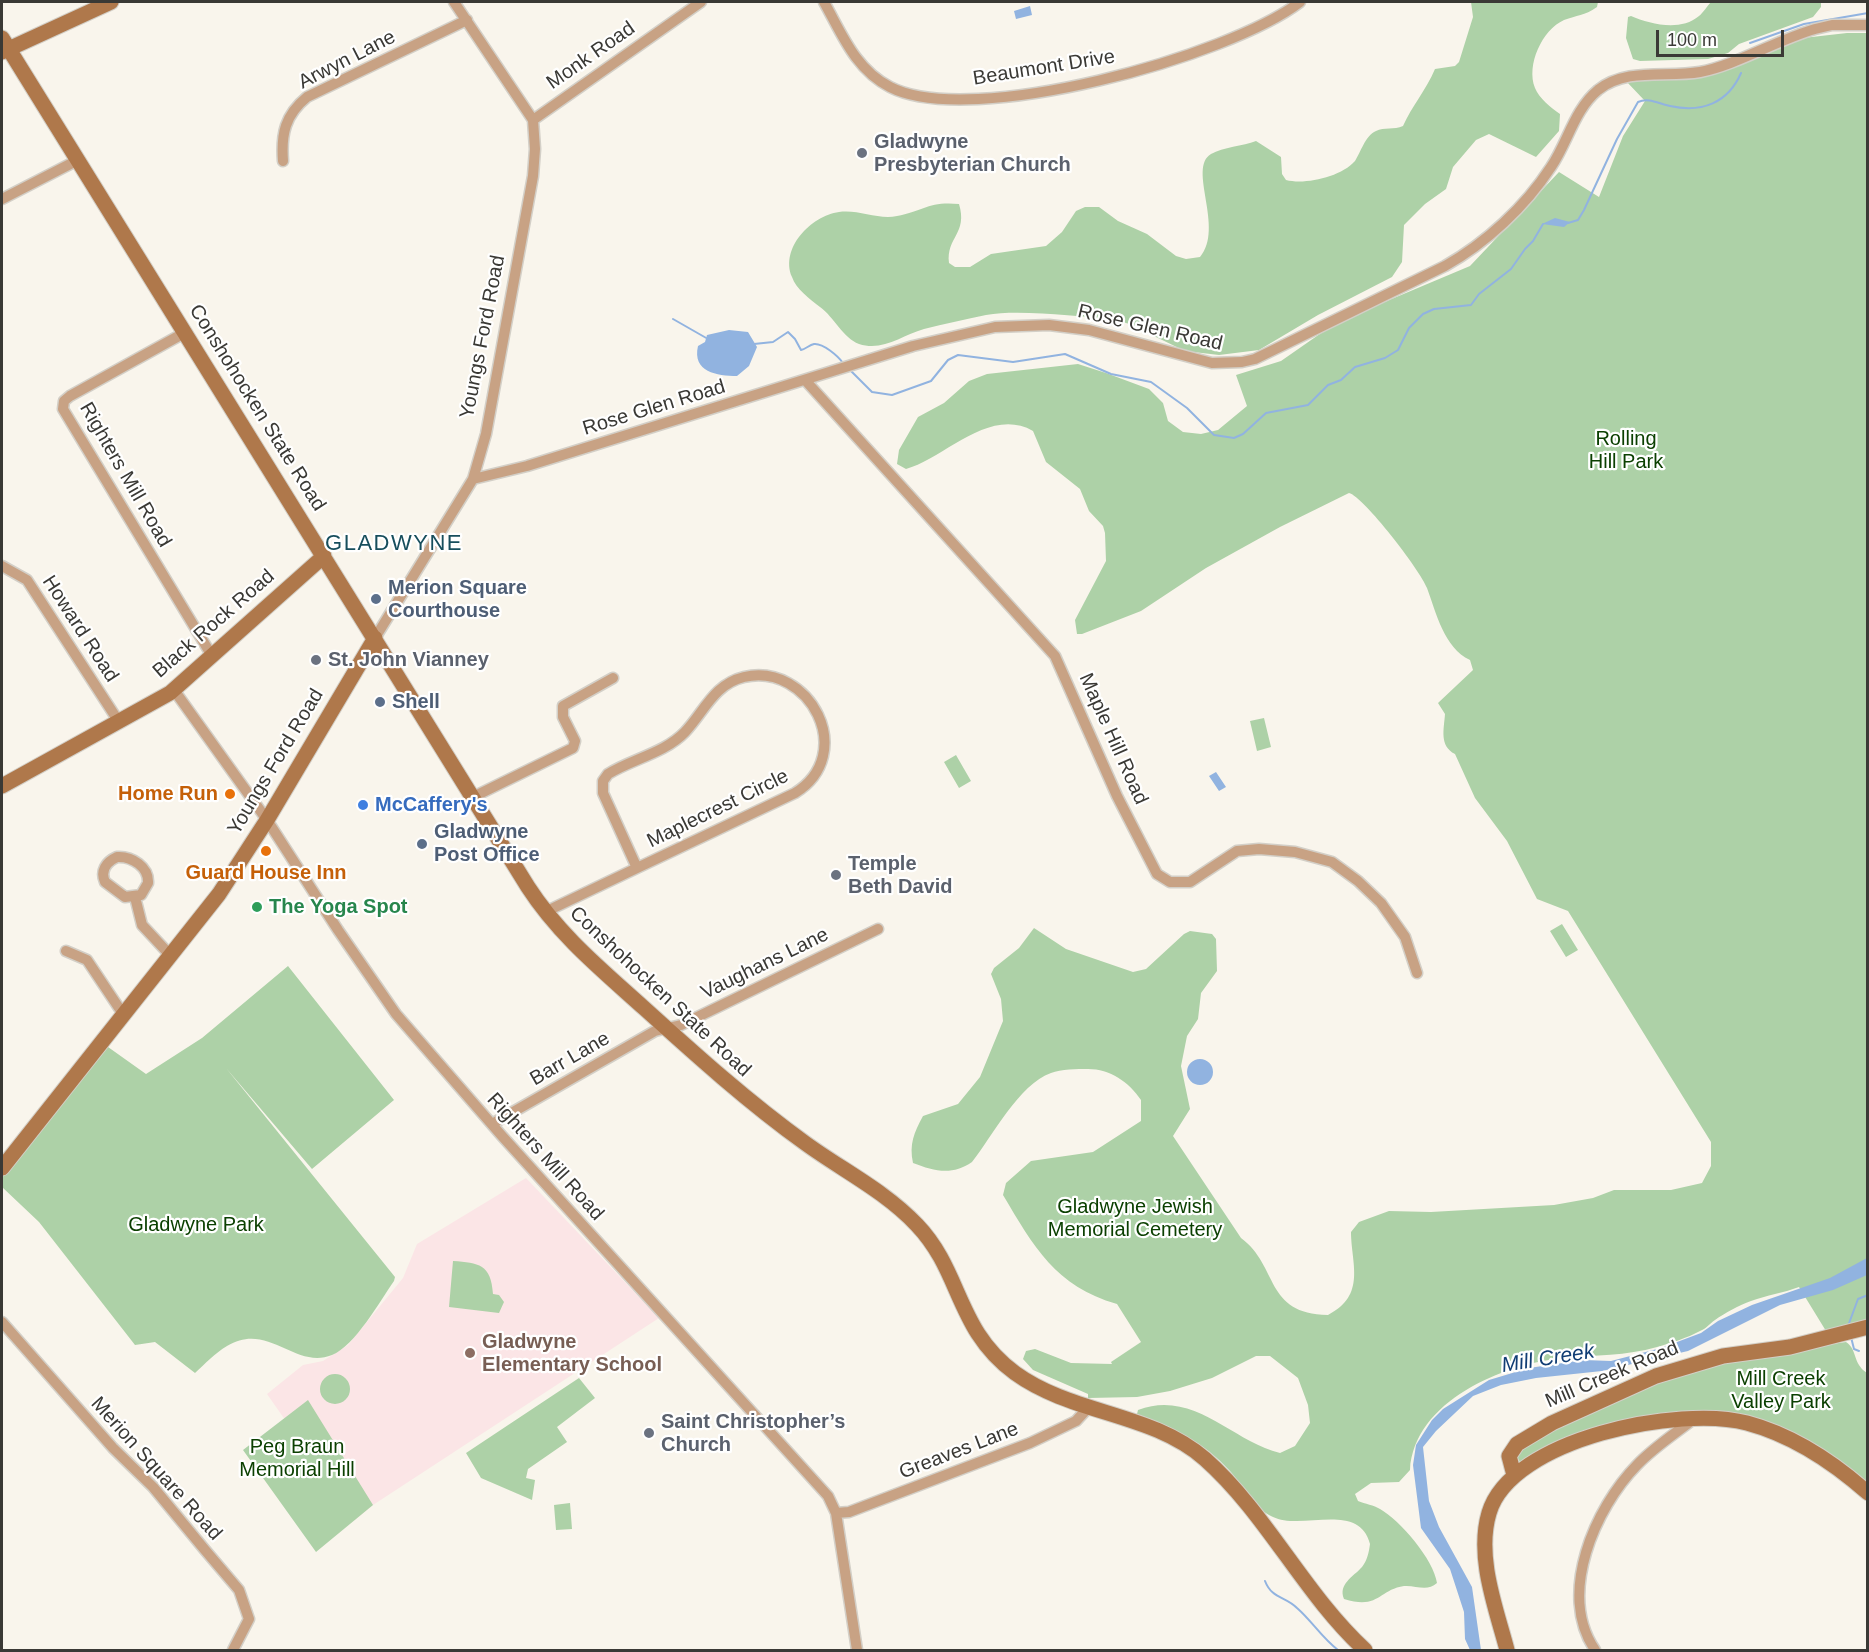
<!DOCTYPE html>
<meta charset="utf-8">
<style>
body{margin:0}
#map{position:relative;width:1869px;height:1652px;overflow:hidden;background:#f9f5ec;font-family:Arial,sans-serif}
canvas{display:block}
.frame{position:absolute;inset:0;border:3px solid #3a3935;pointer-events:none}
.scale{position:absolute;left:1656px;top:30px;width:128px;height:27px;box-sizing:border-box;border:3px solid #3a3935;border-top:0;padding-left:8px;font-size:18px;line-height:21px;white-space:nowrap;color:#3a3935;-webkit-text-stroke:4px #fff;paint-order:stroke}
</style>
<div id="map">
<canvas width="1869" height="1652"></canvas>
<div class="frame"></div>
<div class="scale">100 m</div>
</div>
<script>
const context = document.querySelector('canvas').getContext('2d');
context.lineJoin = 'round';
function fillPath(path, color) { context.fillStyle = color; context.fill(path, 'evenodd'); }
function strokePath(path, color, width, dash) { context.strokeStyle = color; context.lineWidth = width; context.lineCap = dash ? 'butt' : 'round'; context.setLineDash(dash || []); context.stroke(path); }
function write(font, color, halo, rows, align = 'center') {
  context.font = font + ' Arial,sans-serif'; context.lineWidth = 4.5; context.setLineDash([]); context.textBaseline = 'middle'; context.strokeStyle = halo; context.fillStyle = color; for (const [text, x, y, turn = 0] of rows) {
    context.save(); context.translate(x, y); context.rotate((+turn || 0) * Math.PI / 180); context.textAlign = isNaN(turn) ? turn : align; if (halo) context.strokeText(text, 0, 0); context.fillText(text, 0, 0); context.restore();
  }
}
const education = new Path2D(`
 M526,1178l133,140 -286,187 -18,15 -88,-126 36,-29 20,-4 25,-16 55,-67 14,-34z`);
const green = new Path2D(`
 M1471,2h127l-1,5c-13,9 -20,8 -33,13 -22,10 -38,45 -29,68 4,10 16,20 25,26l-1,17 -23,26 -47,-23 -13,6 -23,27 -7,22 -21,15 -21,21 -2,37 -10,15 -74,38 -59,35 -40,5 -34,-4 -56,-27 -15,-5c-37,-2 -93,-10 -128,-4 -20,4 -42,9 -62,14 -22,6 -41,23 -65,15 -16,-6 -25,-27 -39,-37 -10,-8 -24,-18 -28,-30 -12,-29 19,-61 47,-65 19,-3 39,8 58,4 26,-5 32,-15 62,-12 9,30 -13,33 -10,59l6,4h15l21,-13 55,-8 16,-14 14,-21 9,-4h14l19,14 29,13 29,22 10,3 14,-2c25,-29 -13,-89 11,-103 12,-7 32,-8 45,-13l25,16 1,17 4,6c19,5 55,-3 69,-19 6,-9 10,-25 21,-30 8,-4 18,-1 27,-5 9,-20 23,-36 32,-57l20,-3 4,-4 14,-45z
 M1711,2h110v5l-8,10 -74,27 -11,9 -20,6 -68,2 -7,-2 -7,-21 2,-21 3,-1c19,8 49,16 68,0 4,-3 8,-10 12,-14z
 M1847,33h20v1287l-41,11 -27,-44c-16,6 -32,8 -48,14 -12,4 -26,12 -36,19 -6,4 -9,9 -15,11 -13,7 -29,12 -43,16 -31,9 -62,8 -94,11 -60,6 -149,43 -153,112l-11,12 -28,1 -16,11 3,7c7,3 16,4 22,8 20,11 54,51 57,74 -10,9 -21,2 -33,3 -26,4 -25,24 -60,13 -6,-15 9,-22 18,-32 5,-6 7,-15 8,-23 -11,-43 -68,-13 -97,-27 -22,-10 -28,-29 -43,-46 -25,-28 -58,-44 -93,-57l1,-4c56,-21 93,31 142,43l15,-7 15,-23 -2,-18 -10,-27 -28,-22h-14l-44,22 -42,13 -33,6 -49,1v-4l-55,-24 -10,-11 3,-8 9,-2 36,14 41,1 -1,-2 30,-20 -24,-38c-62,-18 -83,-57 -114,-109l3,-12 25,-22 62,-9 48,-31v-21c-12,-18 -31,-31 -53,-31 -11,0 -27,0 -37,4 -32,11 -59,64 -79,89 -20,14 -38,9 -59,1 -4,-19 1,-30 10,-47l35,-12 22,-27 23,-56 -2,-22 -10,-25 3,-6 25,-20 15,-20 32,21 67,23 13,-3 38,-35 6,-3 22,3 4,5 1,32 -16,22 -3,26 -11,17 -6,30 9,43 -17,27 68,102c38,28 23,76 87,77 39,-20 23,-52 23,-83l8,-10 30,-11 42,1 123,-7 39,-7 21,-8h57l31,-7 9,-17v-24l-143,-231 -31,-12 -30,-58 -32,-43 -20,-44c-16,-8 -11,-25 -10,-40l-7,-11 35,-33 -3,-10c-26,-12 -34,-48 -43,-72 -6,-17 -64,-92 -78,-95l-69,34 -74,41 -65,43 -59,23h-5l-2,-14 31,-59 -1,-28 -2,-7 -14,-15 -9,-22 -34,-27 -13,-31c-44,-25 -89,28 -127,38l-9,-5 2,-14 19,-33 26,-14 25,-22 18,-7 91,-10 28,9 43,16 14,14 5,18 15,11 18,2 17,-4 29,-24 -11,-31 45,-14 56,-39 133,-56 89,-94 40,25 24,-61 22,-35 -19,-20 62,-2 115,-41z
 M1264,718l7,29 -14,4 -7,-30z
 M956,755l15,26 -12,7 -15,-26z
 M1562,924l16,26 -12,7 -16,-26z
 M288,966l106,134 -82,69 -86,-101 169,209 -1,4c-14,20 -39,65 -62,74 -37,15 -64,-34 -105,-9 -12,7 -22,18 -32,27l-40,-31 -20,3 -96,-123 -37,-35v-14l106,-126 38,27 56,-36z
 M453,1261c26,2 38,3 40,33l6,1 5,7 -5,11 -50,-6z
 M1846,1342c12,8 6,21 21,31v114l-141,-73 -153,26 -53,22 -5,-8 69,-43 137,-52z
 M320 1389a15 15 0 1 1 30 0a15 15 0 1 1-30 0Z
 M579,1378l16,20 -38,29 10,15 -39,27 -2,9 9,2 -3,20 -51,-22 -15,-25z
 M308,1400l65,105 -57,47 -73,-102z
 M570,1503l2,26 -16,1 -2,-25z`);
const water = new Path2D(`
 M1030,6l2,9 -16,4 -2,-8z
 M1555,218l15,4 -6,5 -22,-3z
 M729,330l19,2 9,15 -8,19 -12,10c-20,0 -45,-4 -39,-30l7,-4 2,-7z
 M1216,772l10,15 -7,4 -10,-15z
 M1187 1072a13 13 0 1 1 26 0a13 13 0 1 1-26 0Z
 M1867,1258v17l-34,15 -53,15 -92,46 -86,20 -66,7 -35,7 -28,11 -37,35 -13,16 6,54 10,26 33,60 9,63h-11l-5,-11 -1,-27 -14,-43 -29,-41 -8,-63 3,-20 16,-25 11,-11 46,-29 40,-12 54,-8 28,1 50,-13 40,-15 17,-12 34,-16 78,-27z`);
const stream = new Path2D(`
 M1750,43l54,-19 64,-11
 M1568,223l10,-3 6,-10 33,-71 21,-37c11,-5 21,2 32,4 32,7 58,-3 71,-33
 M673,319l35,20
 M754,344l19,-2 15,-10 7,7 6,11c5,-1 8,-5 13,-6 9,-1 24,12 29,19
 M849,369l23,23 20,3 39,-14 17,-21 10,-5 55,7 52,-8 46,20 40,8 36,26 27,27 20,3 9,-4 23,-21 42,-8 20,-20 13,-5 14,-13 30,-9 13,-8 11,-22 14,-14 11,-5 37,-4 8,-11 32,-25 14,-20 8,-8 10,-17
 M1848,1326l10,-27 10,-4
 M1851,1337l3,12 5,2
 M1265,1581c7,18 20,15 32,27 15,13 25,30 41,42`);
const street = new Path2D(`
 M824,2c18,32 31,67 66,85 81,42 340,-31 410,-85
 M533,120l168,-118
 M283,161c-2,-27 2,-46 24,-64l160,-77
 M2,199l76,-39
 M186,332l-116,64 -6,5 -1,8 149,247
 M805,380l250,276 62,140 40,78 13,8h20l47,-31 22,-2 36,3 37,10 26,19 23,22 24,34 12,36
 M473,479l54,-13 386,-120 82,-19 54,-2 40,5 123,33 30,-1 13,-3 190,-93c41,-23 80,-59 106,-99 17,-25 23,-57 47,-77 29,-23 68,-12 102,-18 36,-7 77,-32 115,-43l17,-4h36
 M2,566l25,14 92,142
 M375,638l98,-159 13,-45 47,-258 2,-27 -2,-29 -79,-118
 M174,690l93,130 71,110 58,84 106,122 326,360 8,17 21,137
 M473,797l100,-49 2,-7 -12,-24v-11l50,-28
 M117,857c15,-1 32,10 31,26l-7,12 -16,2 -20,-15c-5,-11 1,-20 12,-25z
 M135,897l7,28 28,30
 M545,912l92,-44 -34,-75v-12l5,-7c24,-15 57,-21 77,-42 19,-20 29,-48 59,-55 66,-15 114,77 51,116l-158,75
 M66,951l21,9 36,54
 M492,1124l163,-93 26,-6 197,-96
 M2,1322l111,126 40,39 52,63 34,40 10,29 -16,31
 M836,1513l13,-1 181,-69 46,-22 12,-13
 M1595,1650c-38,-56 0,-142 42,-185 17,-18 39,-32 58,-47`);
const secondary = new Path2D(`
 M2,38l526,849c31,48 74,83 116,121 52,47 104,94 161,135 37,27 80,48 112,82 45,47 39,105 98,148 58,42 136,39 190,86 62,55 99,135 160,191
 M2,52l109,-50
 M2,786l168,-93 154,-137
 M2,1168l217,-274 48,-74 108,-182
 M1514,1475l-5,-19 8,-12 35,-21 104,-47 67,-20 67,-9 78,-20
 M1507,1650c-11,-42 -31,-93 -18,-137 22,-75 192,-108 258,-90 45,12 86,39 121,70`);
const markers = [
 [862,153,6,"#6b7280"],
 [376,599,6,"#5c6f8a"],
 [316,660,6,"#6b7280"],
 [380,702,6,"#5c6f8a"],
 [230,794,6,"#e8710a"],
 [363,805,6,"#3f7fe0"],
 [422,844,6,"#5c6f8a"],
 [266,851,6,"#e8710a"],
 [836,875,6,"#6b7280"],
 [257,907,6,"#2e9e5b"],
 [470,1353,6,"#8d6e63"],
 [649,1433,6,"#6b7280"]
];
const streetNames = [
 ["Monk Road",591,56,-35],
 ["Arwyn Lane",347,60,-27],
 ["Beaumont Drive",1044,68,-9],
 ["Rose Glen Road",1150,328,13],
 ["Youngs Ford Road",483,337,-79],
 ["Conshohocken State Road",257,408,58],
 ["Rose Glen Road",654,408,-17],
 ["Righters Mill Road",125,475,60],
 ["Black Rock Road",214,624,-41],
 ["Howard Road",80,629,57],
 ["Maple Hill Road",1113,739,66],
 ["Youngs Ford Road",276,762,-59],
 ["Maplecrest Circle",718,809,-26],
 ["Vaughans Lane",765,964,-26],
 ["Conshohocken State Road",660,992,43],
 ["Barr Lane",570,1059,-30],
 ["Righters Mill Road",545,1157,48],
 ["Mill Creek Road",1612,1375,-23],
 ["Greaves Lane",959,1451,-21],
 ["Merion Square Road",156,1469,48]
];
const worshipNames = [
 ["Gladwyne",874,142],
 ["Presbyterian Church",874,165],
 ["St. John Vianney",328,660],
 ["Temple",848,864],
 ["Beth David",848,887],
 ["Saint Christopher’s",661,1422],
 ["Church",661,1445]
];
const parkNames = [
 ["Rolling",1626,439],
 ["Hill Park",1626,462],
 ["Gladwyne Jewish",1135,1207],
 ["Memorial Cemetery",1135,1230],
 ["Gladwyne Park",196,1225],
 ["Mill Creek",1781,1379],
 ["Valley Park",1781,1402],
 ["Peg Braun",297,1447],
 ["Memorial Hill",297,1470]
];
const serviceNames = [
 ["Merion Square",388,588],
 ["Courthouse",388,611],
 ["Shell",392,702],
 ["Gladwyne",434,832],
 ["Post Office",434,855]
];
const foodNames = [
 ["Home Run",218,794],
 ["Guard House Inn",266,873,"center"]
];
const shopNames = [
 ["McCaffery's",375,805]
];
const leisureNames = [
 ["The Yoga Spot",269,907]
];
const educationNames = [
 ["Gladwyne",482,1342],
 ["Elementary School",482,1365]
];
const waterNames = [
 ["Mill Creek",1548,1359,-9]
];
const quarterNames = [
 ["GLADWYNE",394,544]
];
fillPath(education, '#fbe5e6');
fillPath(green, '#add1a7');
fillPath(water, '#91b3e0');
strokePath(stream, '#91b3e0', 2);
strokePath(street, '#d3cfc7', 13);
strokePath(secondary, '#d3cfc7', 17);
strokePath(street, '#c8a284', 10);
strokePath(secondary, '#af784b', 15);
for (const [x, y, r, color] of markers) { const dot = new Path2D(); dot.arc(x, y, r, 0, 2 * Math.PI); context.fillStyle = color; context.fill(dot); strokePath(dot, '#fff', 2); }
write('20px', '#3a3935', '#fff', streetNames);
write('bold 20px', '#5b616d', '#fff', worshipNames, 'left');
write('20px', '#0b4001', '#fff', parkNames);
write('bold 20px', '#4e5e75', '#fff', serviceNames, 'left');
write('bold 20px', '#c56008', '#fff', foodNames, 'right');
write('bold 20px', '#366cbe', '#fff', shopNames, 'left');
write('bold 20px', '#27864d', '#fff', leisureNames, 'left');
write('bold 20px', '#785e54', '#fff', educationNames, 'left');
write('italic 21px', '#113d74', '#fff', waterNames);
context.letterSpacing = '1.5px';
write('22px', '#174e5c', '#fff', quarterNames);
context.letterSpacing = '0px';
</script>
